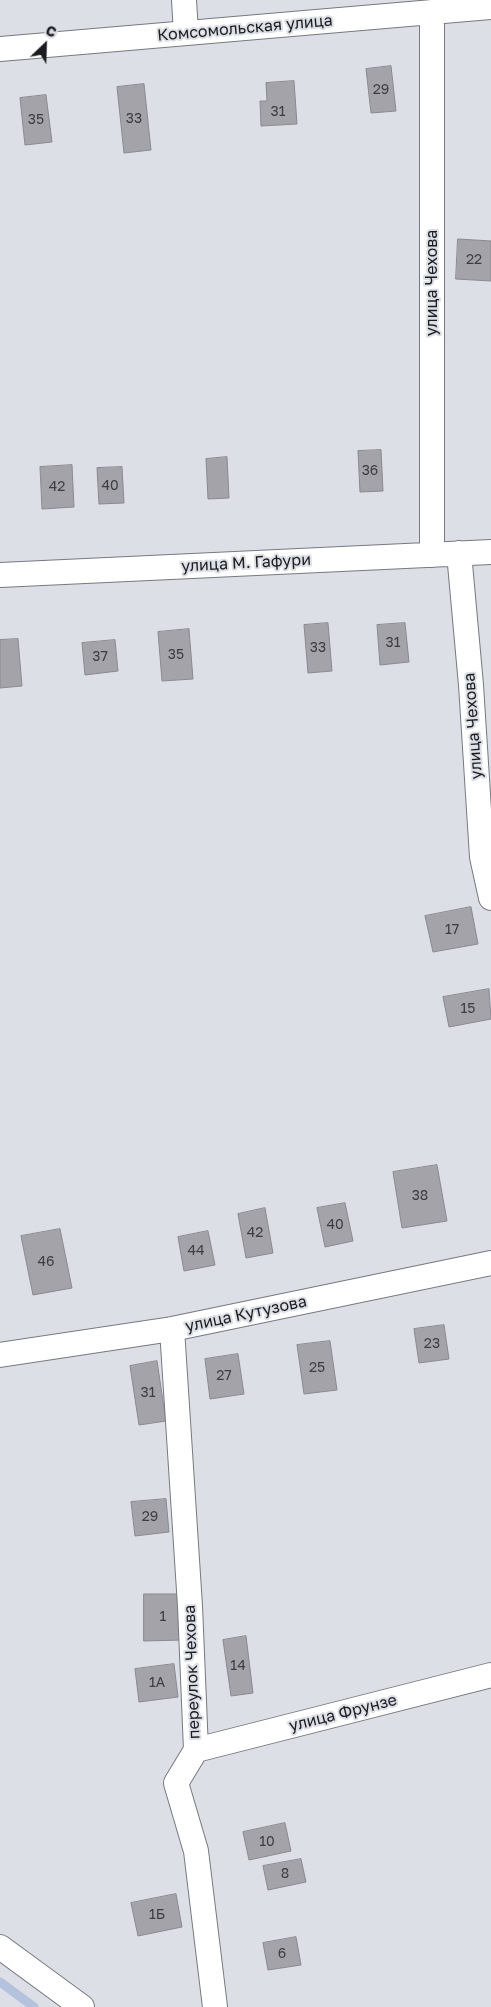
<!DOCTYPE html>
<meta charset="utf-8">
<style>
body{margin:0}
#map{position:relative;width:491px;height:2007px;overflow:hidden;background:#dcdfe6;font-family:"Golos Text",sans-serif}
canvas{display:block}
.north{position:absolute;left:20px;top:20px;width:50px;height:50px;-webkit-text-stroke:4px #dcdfe6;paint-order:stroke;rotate:24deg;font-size:14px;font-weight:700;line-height:20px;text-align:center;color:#1b1c1f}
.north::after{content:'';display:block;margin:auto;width:18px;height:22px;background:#1b1c1f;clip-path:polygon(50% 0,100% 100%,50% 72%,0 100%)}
</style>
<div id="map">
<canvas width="491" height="2007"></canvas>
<div class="north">С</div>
</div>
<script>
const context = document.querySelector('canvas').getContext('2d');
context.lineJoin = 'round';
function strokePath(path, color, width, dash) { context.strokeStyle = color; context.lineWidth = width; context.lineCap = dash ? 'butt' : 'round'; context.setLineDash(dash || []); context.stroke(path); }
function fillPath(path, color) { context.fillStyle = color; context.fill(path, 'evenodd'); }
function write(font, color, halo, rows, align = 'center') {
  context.font = font + ' "Golos Text",sans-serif'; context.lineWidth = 4; context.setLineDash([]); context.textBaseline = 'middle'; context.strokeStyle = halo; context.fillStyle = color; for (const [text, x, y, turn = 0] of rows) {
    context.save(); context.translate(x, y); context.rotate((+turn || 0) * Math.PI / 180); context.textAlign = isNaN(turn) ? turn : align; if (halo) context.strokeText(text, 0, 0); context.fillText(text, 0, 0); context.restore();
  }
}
const stream = new Path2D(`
 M0,1982l34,25`);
const building = new Path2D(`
 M391,66l5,45 -25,2 -5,-44z
 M294,81l3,43 -36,2 -1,-25h7l-1,-18z
 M144,84l7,66 -27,3 -7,-66z
 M46,95l6,47 -27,3 -5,-47z
 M458,239l33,2v40l-35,-2z
 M381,450l2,41 -23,1 -2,-41z
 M227,457l2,41 -21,1 -2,-40z
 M72,465l2,42 -32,2 -2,-42z
 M122,467l2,36 -25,1 -2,-36z
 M328,623l4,48 -24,2 -4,-48z
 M405,623l4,39 -29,3 -3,-40z
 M189,629l4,50 -31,2 -4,-49z
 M18,639l4,47 -22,2v-48z
 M115,640l3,31 -33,4 -3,-32z
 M471,907l7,37 -45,8 -8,-36z
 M489,989l2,30 -42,8 -6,-30z
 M437,1165l10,56 -45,7 -9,-56z
 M345,1203l8,38 -28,6 -8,-39z
 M265,1208l8,45 -27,5 -8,-44z
 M60,1229l12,59 -39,7 -12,-59z
 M208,1231l7,34 -31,6 -6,-34z
 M444,1325l5,34 -30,4 -5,-34z
 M330,1341l7,49 -33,4 -7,-49z
 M238,1354l6,40 -34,5 -5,-40z
 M157,1361l9,60 -27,4 -9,-59z
 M166,1499l3,33 -34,4 -4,-34z
 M144,1594h38l1,46 -39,1z
 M246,1636l7,57 -22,3 -8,-56z
 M174,1664l4,33 -39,5 -4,-33z
 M285,1823l6,28 -42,9 -6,-28z
 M301,1859l5,23 -38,8 -5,-24z
 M176,1894l6,33 -44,9 -7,-33z
 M296,1937l5,28 -33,5 -5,-27z`);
const minor = new Path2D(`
 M184,0l2,33
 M0,49l491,-42
 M459,553l12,132 11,172 9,41
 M432,555v-543
 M0,575l491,-23
 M172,1329l18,277 6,144 -20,33 20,68 19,156
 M0,1355l172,-26 319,-66
 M196,1750l295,-75
 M0,1947l82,60`);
const numberNames = [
 ["29",381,90],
 ["31",278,112],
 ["33",134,119],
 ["35",36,120],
 ["22",474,260],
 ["36",370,471],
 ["40",110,486],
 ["42",57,487],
 ["31",393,643],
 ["33",318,648],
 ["35",176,655],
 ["37",100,657],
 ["17",452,930],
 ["15",468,1009],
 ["38",420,1196],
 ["40",335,1225],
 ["42",255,1233],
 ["44",196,1251],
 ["46",46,1262],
 ["23",432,1344],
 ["25",317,1368],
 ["27",224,1376],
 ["31",148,1393],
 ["29",150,1517],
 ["1",163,1617],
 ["14",238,1666],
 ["1А",157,1683],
 ["10",267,1842],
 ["8",285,1874],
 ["1Б",157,1915],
 ["6",282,1954]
];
const streetNames = [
 ["Комсомольская улица",245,28,-5],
 ["улица Чехова",432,283,-90],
 ["улица М. Гафури",246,563,-3],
 ["улица Чехова",473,726,-94],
 ["улица Кутузова",246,1314,-12],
 ["переулок Чехова",192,1672,-92],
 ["улица Фрунзе",343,1713,-14]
];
strokePath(stream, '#b5c2de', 9);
fillPath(building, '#a4a3aa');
strokePath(building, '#8b8990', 1);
strokePath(minor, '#76797f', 26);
strokePath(minor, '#fff', 24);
write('14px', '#3d3e42', null, numberNames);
write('16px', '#1b1c1f', '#dcdfe6', streetNames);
</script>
